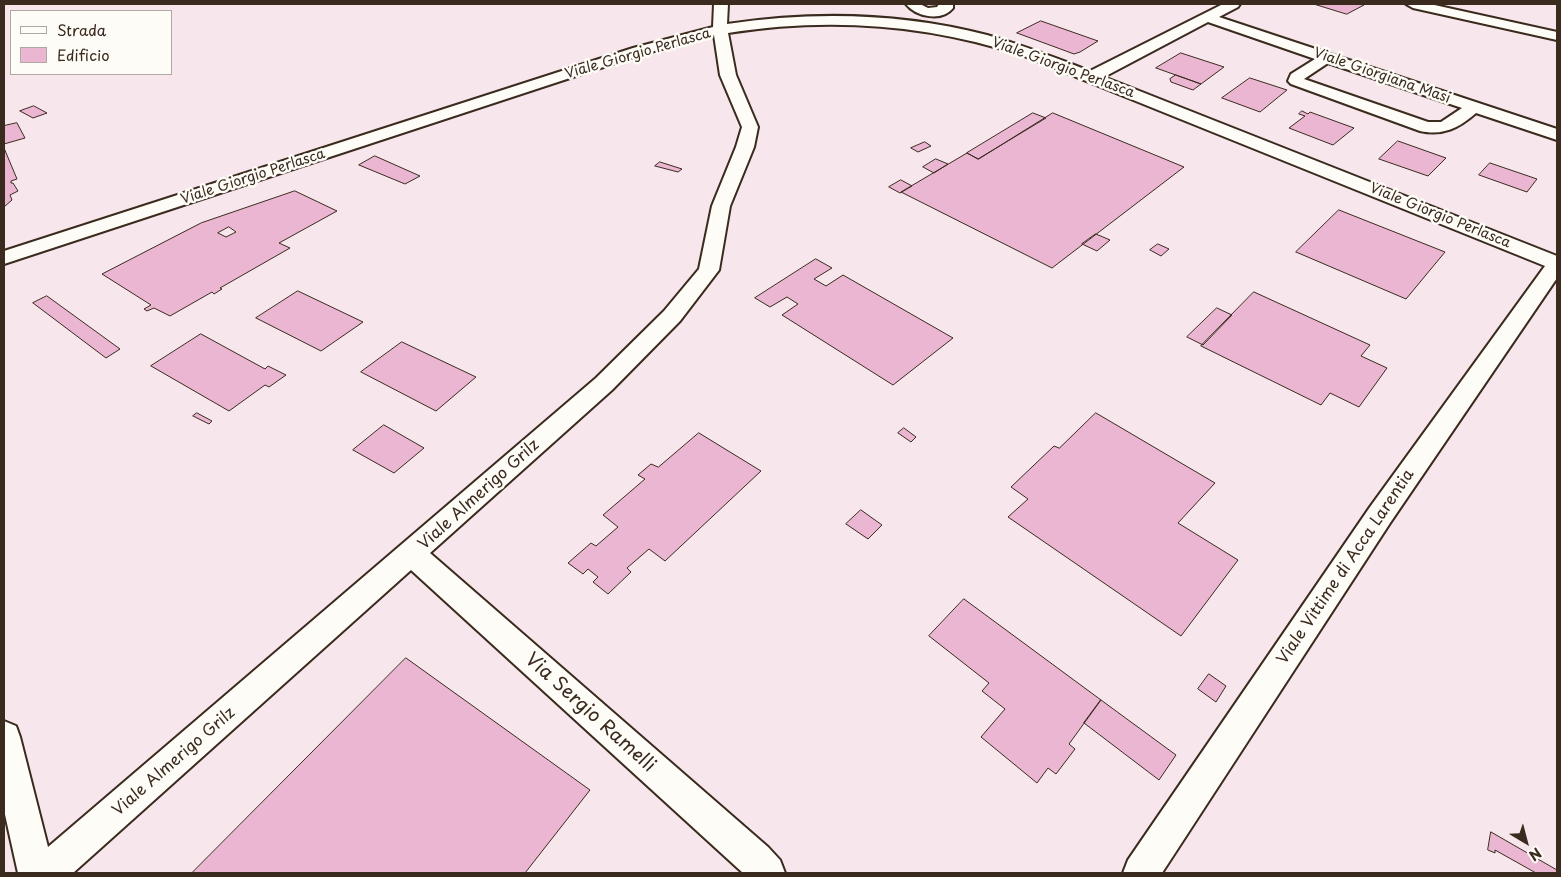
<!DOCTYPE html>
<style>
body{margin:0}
#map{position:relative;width:1561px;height:877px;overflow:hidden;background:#f7e7ec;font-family:"Playpen Sans",sans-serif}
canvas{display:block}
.frame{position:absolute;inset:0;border:5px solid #3b2a1e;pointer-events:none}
.legend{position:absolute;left:10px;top:10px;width:162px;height:65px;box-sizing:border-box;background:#fdfcf7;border:1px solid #afa8a0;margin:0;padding:6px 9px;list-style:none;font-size:15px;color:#3b2a1e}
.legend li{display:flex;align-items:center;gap:10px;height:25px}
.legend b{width:25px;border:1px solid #afa8a0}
.north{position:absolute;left:1501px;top:817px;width:50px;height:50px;-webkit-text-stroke:4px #fdfcf7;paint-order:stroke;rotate:143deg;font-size:14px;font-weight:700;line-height:20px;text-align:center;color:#3b2a1e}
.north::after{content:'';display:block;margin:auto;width:18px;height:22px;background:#3b2a1e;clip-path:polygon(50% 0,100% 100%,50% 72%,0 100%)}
</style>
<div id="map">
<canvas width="1561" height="877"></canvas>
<div class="frame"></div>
<ul class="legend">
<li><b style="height:6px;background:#fdfcf7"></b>Strada</li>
<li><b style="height:14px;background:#eab6d1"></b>Edificio</li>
</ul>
<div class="north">N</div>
</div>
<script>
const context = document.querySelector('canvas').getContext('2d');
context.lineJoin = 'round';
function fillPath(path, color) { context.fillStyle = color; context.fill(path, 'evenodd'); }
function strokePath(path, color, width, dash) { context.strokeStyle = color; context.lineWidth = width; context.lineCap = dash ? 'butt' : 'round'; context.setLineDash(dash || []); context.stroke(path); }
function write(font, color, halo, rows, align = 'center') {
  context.font = font + ' "Playpen Sans",sans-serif'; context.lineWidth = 5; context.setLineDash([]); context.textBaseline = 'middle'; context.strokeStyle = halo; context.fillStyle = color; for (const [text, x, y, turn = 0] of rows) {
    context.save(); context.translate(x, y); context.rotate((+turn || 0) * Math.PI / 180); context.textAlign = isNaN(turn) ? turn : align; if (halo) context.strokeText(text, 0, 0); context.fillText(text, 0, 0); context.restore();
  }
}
const building = new Path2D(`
 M1314,4h46l4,1 -17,9z
 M1041,21l57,20 -18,11 -6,2 -57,-21z
 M1181,53l43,14 -23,17 -45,-16z
 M1176,75l25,9 -8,6 -22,-8 -1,-3z
 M1250,78l37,12 -27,22 -38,-14z
 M34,106l13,7 -14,5 -13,-7z
 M1302,111l6,3 2,-2 44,16 -21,17 -44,-17 16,-12 -6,-2z
 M1033,113l13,5 -68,41 -11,-6z
 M1053,113l131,54 -132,101 -151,-76 66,-39 11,6z
 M17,123l8,15 -21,6v-18z
 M1398,141l48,17 -18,18 -49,-17z
 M925,142l6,4 -13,6 -7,-4z
 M4,148l13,31 -6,2v2h2l5,8 -8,4 2,5 -8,7z
 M375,156l45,20 -15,8 -46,-19z
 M936,159l12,5 -14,9 -11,-6z
 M660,162l22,7 -4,3 -23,-6z
 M1490,163l47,16 -10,13 -48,-17z
 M901,180l11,6 -12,7 -11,-6z
 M295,191l42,20 -58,32 11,5 -70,40 2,1 -8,5 -2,-2 -42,24 -16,-8 -7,3 -3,-2 7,-4 -49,-31 99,-51zM229,227l7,5 -10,5 -8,-4z
 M1339,210l106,42 -39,47 -110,-47z
 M1096,234l14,6 -13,11 -15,-7z
 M1158,244l11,5 -8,7 -11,-6z
 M816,259l16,9 -18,11 12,7 17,-11 110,63 -60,47 -111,-70 16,-11 -11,-7 -17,10 -15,-9z
 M298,291l65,31 -42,29 -65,-33z
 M1254,292l116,53 -9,11 26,12 -28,39 -29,-14 -9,12 -120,-59z
 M47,296l73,53 -14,9 -73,-55z
 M1217,308l15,7 -29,30 -16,-8z
 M201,334l64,35 3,-3 18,9 -17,12 -4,-2 -36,26 -78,-45z
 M402,342l74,35 -40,34 -75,-39z
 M197,413l15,8 -3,3 -16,-8z
 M1096,413l119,70 -37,40 60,37 -57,76 -173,-119 20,-18 -17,-12 43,-41 5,2z
 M384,425l40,23 -30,25 -41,-23z
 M904,428l12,9 -5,5 -13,-9z
 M699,433l62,38 -96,90 -16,-12 -22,19 4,4 -23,22 -15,-12 5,-5 -10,-8 -5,5 -15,-11 23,-20 5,3 22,-19 -15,-12 42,-36 -7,-4 13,-11 7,3z
 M861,510l21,15 -14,14 -22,-15z
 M964,599l137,101 -32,44 6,5 -19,25 -8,-6 -11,15 -56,-46 24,-28 -23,-18 7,-8 -60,-47z
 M406,658l184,132 -65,83h-333z
 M1209,674l17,12 -10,16 -18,-13z
 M1101,700l75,55 -17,25 -75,-57z
 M1491,832l66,38v3h-21l-41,-23v3l-7,-3z`);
const minor = new Path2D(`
 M714,4h14l-1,20c86,-13 176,-11 260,11 35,10 69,23 103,36l133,-67h17l-2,3 -19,10 338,112v11l-81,-27c-17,15 -33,23 -56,18l-129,-47 -3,-3 3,-7 24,-15 -107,-37 -104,55 453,179v22l-167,245 -228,350h-39l5,-13 242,-353 175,-241 -521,-210c-96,-32 -196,-39 -296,-23l8,42 22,52 -4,20 -24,59 -11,64 -39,51 -68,69 -182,163 338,294 12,13 5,13h-42l-332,-303 -338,303h-55l-14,-63v-89l12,5 4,11 28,110 548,-469 68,-67 35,-42 13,-63 24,-59 6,-20 -22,-52 -6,-40 -71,19 -639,210v-13l629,-203 80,-21zM1328,63l134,45 -21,14h-13l-124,-43z
 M906,4h14l8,4 9,-1 2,-3h14v4c-11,14 -37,9 -47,-4z
 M1406,4h24l127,28v8l-144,-32z`);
const farStreetnames = [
 ["Viale Giorgio Perlasca",638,54,-16],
 ["Viale Giorgio Perlasca",1063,68,20],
 ["Viale Giorgiana Masi",1382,76,19],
 ["Viale Giorgio Perlasca",253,177,-18],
 ["Viale Giorgio Perlasca",1440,216,22]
];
const streetNames = [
 ["Viale Almerigo Grilz",479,495,-42],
 ["Viale Vittime di Acca Larentia",1346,567,-56],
 ["Viale Almerigo Grilz",174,762,-41]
];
const nearStreetnames = [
 ["Via Sergio Ramelli",590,713,42]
];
fillPath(building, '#eab6d1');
strokePath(building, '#3b2a1e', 1);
strokePath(minor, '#3b2a1e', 4);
fillPath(minor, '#fdfcf7');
write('14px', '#3b2a1e', '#fdfcf7', farStreetnames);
write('16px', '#3b2a1e', '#fdfcf7', streetNames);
write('19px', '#3b2a1e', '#fdfcf7', nearStreetnames);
</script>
